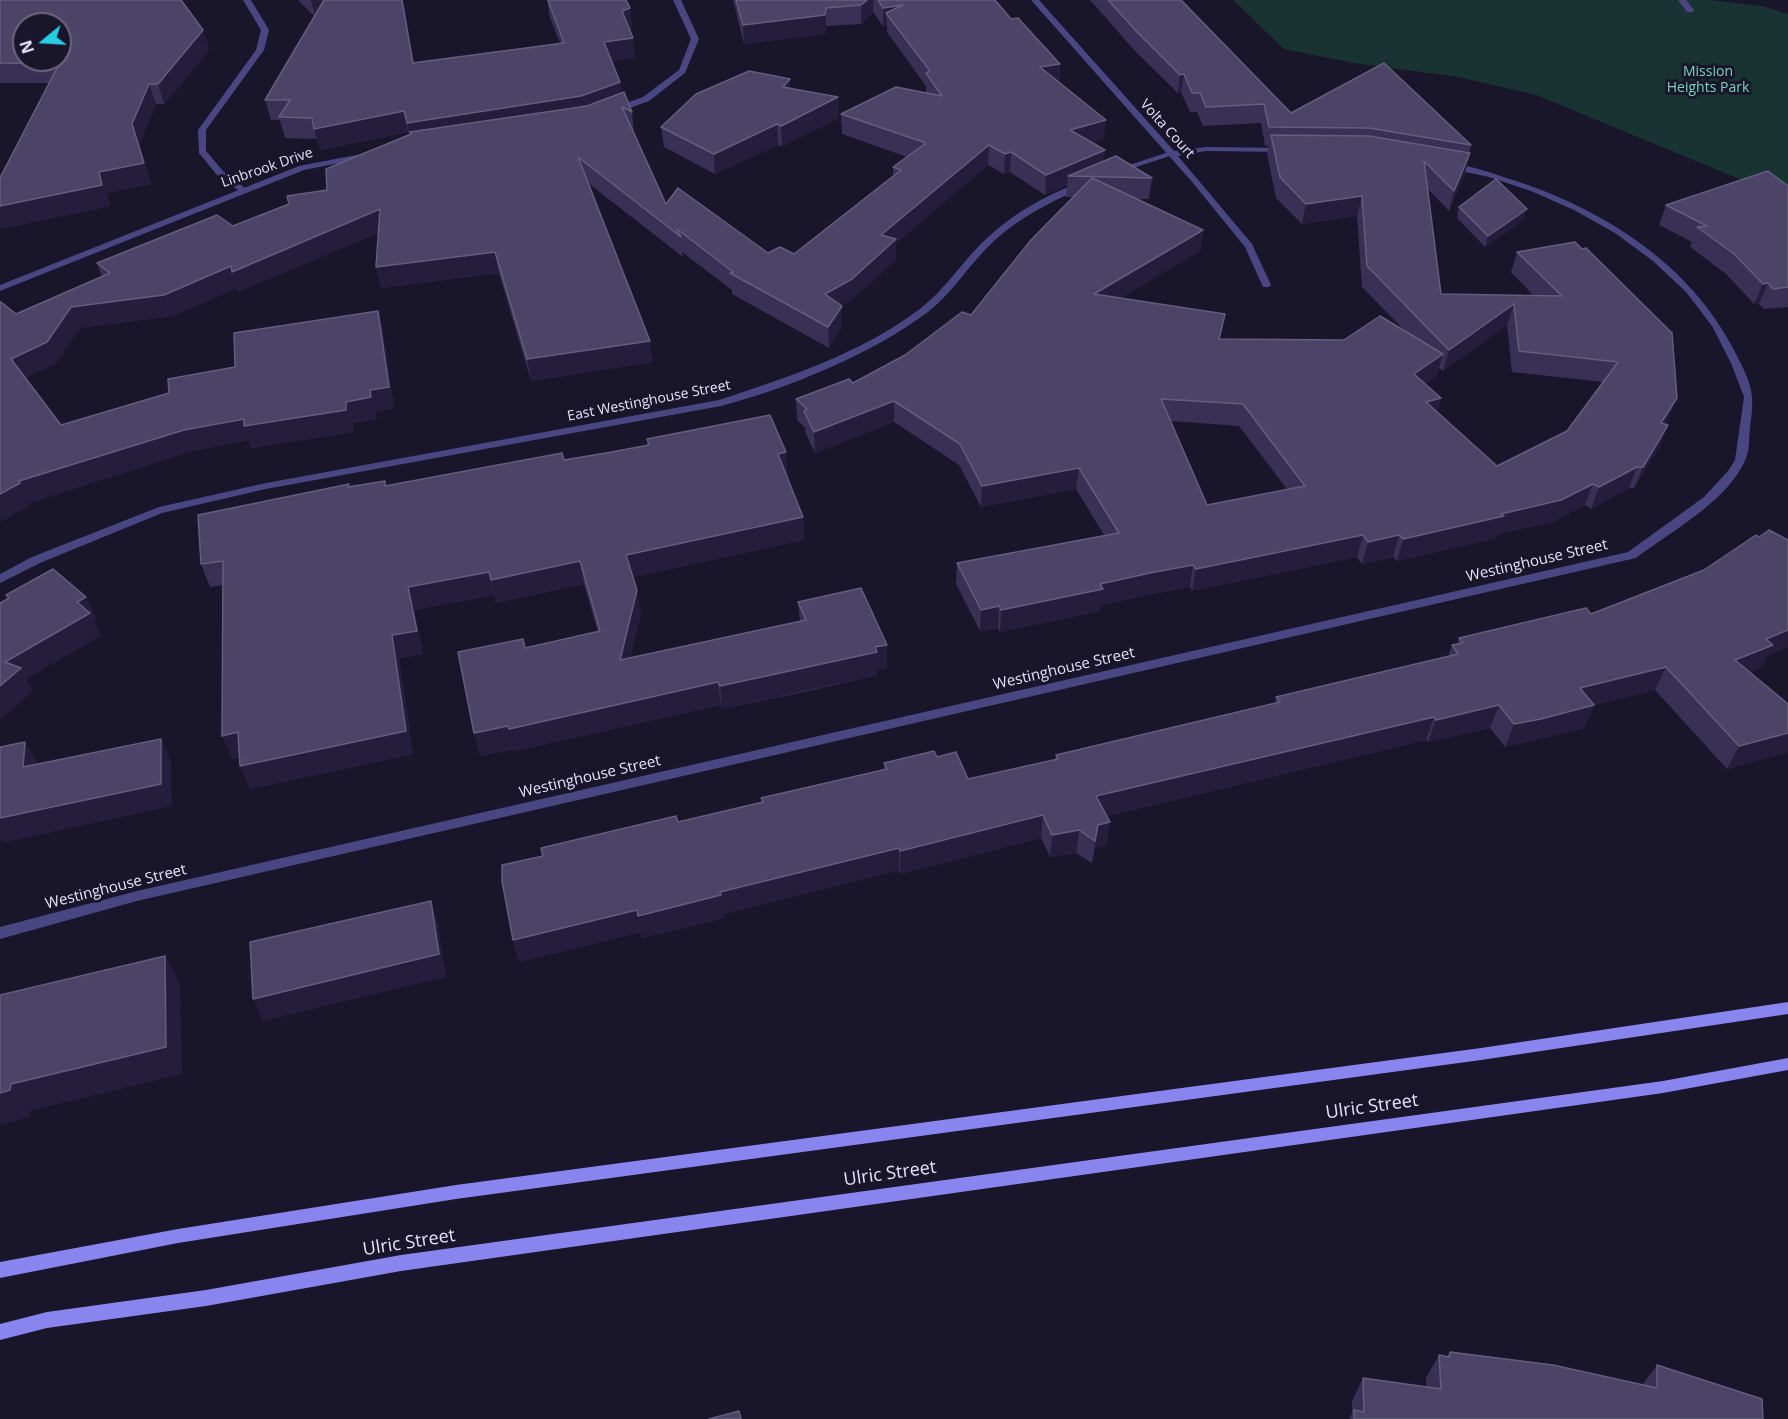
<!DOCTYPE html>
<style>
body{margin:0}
#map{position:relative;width:1788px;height:1419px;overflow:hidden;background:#19152a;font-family:"Open Sans",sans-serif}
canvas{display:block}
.north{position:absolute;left:12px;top:12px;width:60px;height:60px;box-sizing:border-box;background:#19152a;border:2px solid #6b677e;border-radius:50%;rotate:252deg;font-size:16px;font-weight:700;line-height:24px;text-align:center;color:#e5e2fb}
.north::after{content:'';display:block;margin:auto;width:21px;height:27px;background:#27cde1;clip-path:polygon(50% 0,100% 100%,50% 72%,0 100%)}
</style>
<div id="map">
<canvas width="1788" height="1419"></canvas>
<div class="north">N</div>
</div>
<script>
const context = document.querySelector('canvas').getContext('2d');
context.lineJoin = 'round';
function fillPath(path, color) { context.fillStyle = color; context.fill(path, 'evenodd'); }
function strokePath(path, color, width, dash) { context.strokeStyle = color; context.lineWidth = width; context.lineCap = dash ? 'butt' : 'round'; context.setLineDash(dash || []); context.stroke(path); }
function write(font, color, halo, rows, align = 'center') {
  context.font = font + ' "Open Sans",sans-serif'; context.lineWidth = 6; context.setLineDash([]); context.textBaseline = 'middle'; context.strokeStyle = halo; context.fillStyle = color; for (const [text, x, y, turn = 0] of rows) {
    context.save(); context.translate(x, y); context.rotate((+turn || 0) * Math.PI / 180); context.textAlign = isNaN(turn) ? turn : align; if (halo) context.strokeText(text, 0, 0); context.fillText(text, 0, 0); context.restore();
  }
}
const green = new Path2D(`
 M1233,0h477l52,6 26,8v185l-252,-104 -78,-18 -104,-14 -70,-14z`);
const service = new Path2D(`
 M1678,0h8l8,10 -1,2h-6z`);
const minor = new Path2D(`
 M243,0h8l18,30 -5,20 -58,80v21l17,20 22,17v4l-3,1 -25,-18 -18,-22 -1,-23 58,-80 5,-20z
 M1031,0h8l135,151 32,-4 81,1v4h-3l-78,-1 -28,5 74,88 19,41 -2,2h-6l-18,-40 -52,-64z
 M1447,164c18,-1 48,10 66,16 90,29 177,84 221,170 16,32 22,40 16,77 -1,10 0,21 -4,31 -16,42 -76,74 -110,100l-1499,343 -137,38v-12l137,-36 1491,-339 76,-55 24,-26 7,-11 9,-63 -13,-34 -19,-37 -26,-34 -33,-31 -38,-28 -41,-23 -43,-19 -42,-14 -42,-9z`);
const tertiary = new Path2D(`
 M673,0h8l18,39 -14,34 -36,28 -33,12h-6v-4l33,-12 36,-27 12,-31z
 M372,152l4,2 -1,2 -71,14 -304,121v-6l299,-119z
 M1169,152l7,2 -55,18 -7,-2z
 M1080,183l3,1v4c-36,15 -72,34 -99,63 -19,20 -34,44 -56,61 -56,42 -139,76 -207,94l-455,83 -104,24 -122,50 -40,20v-9l32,-17 127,-50 107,-24 453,-83c70,-23 143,-47 202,-92 22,-17 37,-40 56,-60 26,-28 66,-53 103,-65z`);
const secondary = new Path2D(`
 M1788,1002v12l-307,46 -1025,139 -278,44 -178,35v-16l178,-33 278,-44 1025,-137z
 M1788,1058v12l-125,23 -1262,178 -195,35 -159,22 -47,12v-16l47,-12 159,-22 195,-35 1262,-174z`);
const wall = new Path2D(`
 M0,0l203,30 6,20 -45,54h-8l-17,41 12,39 -44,9 3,13 -110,23v-51l49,-95h-49z
 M298,0h104l11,62 147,-19 -10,-25 -3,-18 83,8 2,20 -3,1 6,29 -23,3 8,21 1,11 11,19 2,20 -1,-1 33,73 102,49 26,1 99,-78v-9l14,-10 -65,-23 -1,-20 86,-21 -1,-1v-6l-39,-54v-6h-4l-10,-14 -12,12 -35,2 -1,8 -81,10 -11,-44h262l16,19 49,45 -1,18 45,57 -12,4 12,18 48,17 -3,21h-13l67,31 -3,21 -80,47 100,41 124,1 60,-10 -42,-43 -5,-71 -55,8 -26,-26 -9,-44 2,-8h-4l-4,-23 -58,3 -6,-14h-7l-9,-20 -3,1 -42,-41 -46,-52h91l110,113 180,32 -2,8h1l-5,20 -16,38 -21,-22 13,105 93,2 -23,-24 6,-20 58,-10 93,177 -3,6h3l-9,22 -25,41h-5l-38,21 -6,-4 -32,17 -55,12 -1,4 -100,23 -4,-4 -31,7 -5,-7 -165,34 -2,-4 -43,8 -46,10 -1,6 -100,21 -2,-4 -18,3 -24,-47 1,-21 147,-28 -28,-46 -95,18 -22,-42 -65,-43 -79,31 -10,-21v-4l-8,-8 -1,-21 57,-16 52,-28 66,-40 102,-118h-7l1,-12 -22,10 -35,-23 -6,2 -16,-9 -92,78v17l-44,39 -11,7 1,21 -13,21 -97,-54v-4l-50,-38 1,5 -95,-74 65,179 -122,19 -32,-108 -118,15 -2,-56 -141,60 -1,-4 -65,28 -92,12 -24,35 -31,15 36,47 108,-32 209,-82 5,21 11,76 -19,4 2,7 -25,4 1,9 -101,16 -3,-8 -57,11 -163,52 1,2 -30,17 16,-208 86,-37 -5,-14 136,-37 94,-36 82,-55 -1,-3 -88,18 -3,-11 -32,-1 -5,-18h-9l-6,-20 49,-84zM1507,325l5,47 91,10 -36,49 -70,35 -60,-54 4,-14 -16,-14 12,-9 2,-7 4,3zM1171,421l68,5 48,63 -80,16z
 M791,88l47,9 1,21 -57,28 -4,-1 -63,29 -51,-27 -3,-20z
 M1788,186v121l-24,2 -5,-5h-5l-28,-30 -36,-27 2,-5 -33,-17 7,-20z
 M1459,207l64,13 -38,27 -28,-29z
 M647,439l141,36h-2l17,42 1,23 -171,37 8,36 -11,45 170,-36 -2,-20 89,66 -10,2v5l-64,15 -91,19 -1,-4 -206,46 -1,-2 -34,7 -6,-23 51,-85 73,-16 -14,-48 -88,19 -2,-8 -80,15 9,44 -24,4 14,96 -163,35 -10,-32 -8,2 -9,-174 -13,2 -9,-23 148,-77 36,-6 1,5 178,-26 84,-15z
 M1759,537l29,3v107l-21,9 -6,11 -11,5 38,32v48l-61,17 -72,-79 -61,15 -10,23 -53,13 -26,6 -15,-19 -62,14 -2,-2 -319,76v29l-12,3 -3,15 -16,-10 -26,4 -9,-19 -141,36 -1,-4 -176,44 1,4 -82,20 -1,-6 -122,30 -6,-22 165,-118 84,-20 -1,-4 123,-29v-6l53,-6 31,22 87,-19 1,-5 219,-52 1,-6 172,-41 4,-11 5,-1 2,-6 132,-24 113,-44z
 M1450,1352l192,33 15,-20 106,54h-414l3,-6v-12l11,-23 63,9v-9l13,-23 8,2z`);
const shadedWall = new Path2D(`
 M311,0h19l-15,16z
 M402,0l15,83 -4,-20z
 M867,0h6v12l-12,12v-19z
 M903,5l-17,8 1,13h-4v-18z
 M630,8l2,20 -8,3 -2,-20z
 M826,8v18l-1,8 -81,10 -1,-19z
 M203,30l6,20 -45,54 -6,-20z
 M633,38l2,20 -28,3 -3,-19z
 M1060,64l-2,19 -18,-16z
 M1184,74l-3,18 -3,1 2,-18z
 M790,79l1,20 -8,-12z
 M620,82l2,20 -210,41 -5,-20z
 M149,84l7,20 -17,41 12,39 -44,9 3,13 -110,23v-23l99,-34 33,-48z
 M838,97l1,21 -57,28 -1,-20z
 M404,111l4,21 -88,18 -6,-21z
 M1106,120l-2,19 -35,11 1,-20z
 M777,124l1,21 -63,29 -1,-20z
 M989,145l-1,20 -92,78v17l-44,39 -27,16v-21l56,-59z
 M1105,150l-2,20 -35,6 -1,9 -22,10 1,-20z
 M1011,152l-1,20 -6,2 1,-20z
 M1470,153l-5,20 -16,38 5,-20z
 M1362,196l-5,20 -55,8 4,-20z
 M380,209l5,20 -147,63 -1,-4 -65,28 -92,12 -24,35 -35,17 -10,-21 60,-52 160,-41z
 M1527,209l-4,11 -38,27 3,-11z
 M1203,230l-3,21 -108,64 2,-21z
 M495,252l4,21 -118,15 -5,-21z
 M1768,283l-9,21h-5l9,-20z
 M1514,304l-7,21 -64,46 6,-21z
 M842,306v21l-13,21 -1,-21z
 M378,311l5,21 11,76 -19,4 2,7 -25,4 1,9 -38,6 -63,10 -3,-8 -57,11 -163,52 1,2 -30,17v-28l19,-13 165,-51 162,-28 24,-12z
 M650,341l3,21 -122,19 -4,-22z
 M1443,354l-6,21 -28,21 5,-22z
 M1441,398l-6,22 -9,-18z
 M1677,398l-9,21 -16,26 9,-22z
 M894,401v21l-79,31 -1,-21z
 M1668,425l-9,22 -25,41 9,-21z
 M786,452l2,23 -9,2 -1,-23z
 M1637,467l-8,21 -38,21 8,-22z
 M1079,468l-3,21 -95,18 1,-21z
 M1593,484l-8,21 -32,17 -55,12 -1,4 -100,23 6,-22 98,-25z
 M803,517l1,23 -174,38 -4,-23z
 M1363,535l-6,22 -165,34 4,-22z
 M1399,535l-6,22 -31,7 6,-22z
 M580,561l4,23 -88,19 -5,-23z
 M1193,565l-3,22 -43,8 -46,10 -1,6 -100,21 1,-22 99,-26 50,-11z
 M489,572l5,23 -80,15 9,44 -24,4 14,96 -163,35 -10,-23 168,-179z
 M637,590l4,23 -17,70 -4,-23z
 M86,597l11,22 -3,2 7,15 -75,43 7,12 -33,29v-34l5,-24 72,-60z
 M999,606l-1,22 -18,3 1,-21z
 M1788,630v17l-21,9 -6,11 -37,16 11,-23 31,-21z
 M887,645v23l-10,2v5l-155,34 -2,-23z
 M1666,667l-11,23 -85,21 10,-23z
 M718,682l3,23 -206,46 -1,-2 -34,7 -6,-23z
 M1499,705l-9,23 -62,14 8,-22z
 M1594,705l-10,23 -53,13 -26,6 9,-23z
 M1434,717l-8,23 -333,79 3,-23z
 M238,732l10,23 -16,4 -10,-23z
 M1788,733v19l-61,17 12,-23z
 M161,739l10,22 1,45 -170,37 -2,-4v-23z
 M25,742l13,22 -15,3z
 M1043,815l-2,23 -141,36v-23z
 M1110,822l-3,23 -12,3 -3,15 6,-38z
 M1079,830l-3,23 -26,4 2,-22z
 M899,848v22l-176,44 1,4 -82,20 -4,-22 82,-24z
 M431,901l7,22 8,54 -183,44 -10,-22z
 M637,910l4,22 -122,30 -6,-22z
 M165,956l15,28 2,90 -152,37v6l-30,8v-32z`);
const building = new Path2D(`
 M0,0h181l22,30 -45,54h-9l-17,40 12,39 -45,9 3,13 -102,21v-28l59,-114 -59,-1zM24,24h36v36h-36z
 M324,0h78l11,63 151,-20 -16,-43h78l4,8 -8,3 11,27 -29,4 16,40 -39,14 -174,27 -3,-12 -90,18 -2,-11 -33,-1 11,-17h-25z
 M736,0h131l-6,5 -35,3 -1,7 -82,10z
 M878,0h117l16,19 7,-1 42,46 -20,3 66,53 -36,10 35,20 -59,25 -35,-23 -6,2 -16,-9 -108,90 15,4 -44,40 -27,15 17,12 -14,21 -98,-54 3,-1 -56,-43 4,8 -103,-80 72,184 -123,18 -32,-107 -119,15 4,-58 -148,63 -1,-6 -67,29 -93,12 -24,35 -36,17 50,66 108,-32 -1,-14 67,-12 -1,-34 144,-22 11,76 -19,3 1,7 -25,5v8l-102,16v-7l-60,11 -165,51 1,2 -20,11v-192h1l15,12 94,-41 -13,-10 120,-48 16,11 56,-22 -2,-8 40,-6 -1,-21 85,-35 -1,-2 177,-26 37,-14 8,20 -10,-5 44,97 12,-16 90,65 12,-6 14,7 107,-84 -8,-3 33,-24 -85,-29 55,-27 46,9 -16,-23 4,-2 -44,-58 17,-8 -20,3z
 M1108,0h73l110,113 93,-50 87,82 -102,-17 -100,-1 -5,-23 -58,3 -6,-14h-8l-8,-19 -4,1 -42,-42z
 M749,71l41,8 -7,8 55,10 -57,29 -4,-2 -63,30 -53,-27 35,-33z
 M1271,135l98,1 101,17 -16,38 -30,-30 17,133 121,2 -45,-44 58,-10 7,7 4,-1 86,85 5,65 -16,25 7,2 -25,42h-6l-38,20 -6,-3 -32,16 -60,14 3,2 -101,23 -4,-4 -31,7 -5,-7 -167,34 -3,-4 -43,8 -50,11 3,5 -102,21 -2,-4 -18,4 -24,-47 162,-30 -40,-65 -97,18 -22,-42 -66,-43 -80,31 -10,-21 3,-2 -11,-10 53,-20 4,4 52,-28 57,-43 9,3 60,-75 61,-62 111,52 -109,64 131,20 -6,25 125,1 36,-24 63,38 -29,20 27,24 -15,4 71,64 70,-35 51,-69 -99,-11 -5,-47 -65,46 -82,-84 -5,-70 -56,8 -26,-27zM1161,399l82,5 62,82 -98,19z
 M1116,156l36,22 -84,-2z
 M1768,171l20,15v101l-15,2 -5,-6 -5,1 -29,-30 -37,-27 10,-1 -41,-21z
 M1496,179l31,30 -39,27 -29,-29z
 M770,415l16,37 -8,2 25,63 -177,38 11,35 -17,70 186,-40 -8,-18 63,-14 26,57 -12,2 2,5 -157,34 -2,-4 -209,47 -1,-3 -34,7 -16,-81 65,-13 2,9 75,-17 -20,-70 -89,19 -2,-8 -81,15 9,44 -25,4 14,96 -166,35 -2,-34 -16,4 1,-175 -22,3 -3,-49 151,-31 -1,3 37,-6v5l177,-33 2,7 42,-7 43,-8 -2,-6z
 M1769,530l19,10v90l-22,9 7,6 -38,15 53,44v29l-49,13 -73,-79 -86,21 14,17 -53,14 -27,5 -15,-19 -63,15 -2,-3 -338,79 14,26 -12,3 -3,16 -16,-11 -27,5 -9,-20 -143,36 -1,-3 -179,44 1,3 -83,21 -1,-6 -124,30 -11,-59v-16l41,-9 -2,-8 135,-32 2,6 85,-20 -2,-4 126,-29 -3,-6 50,-12 3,6 19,-5 12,27 90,-20 -2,-4 224,-53 -4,-5 182,-43 -6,-9 11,-2 -4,-5 127,-30 5,6 113,-44 52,-35 3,2z
 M53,569l33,28 -9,5 13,11 -85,49 16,6 -21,18v-83l9,-5 -3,-3z
 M161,739v45l-161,34v-71l25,-5 -2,25z
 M431,901l8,53 -186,45 -3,-57z
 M165,956l1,91 -155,37 -1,6 -10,3v-98z
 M1450,1352l103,13 104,23v-23l105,34 1,20h-409v-9l10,2 -1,-34 78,11 -2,-34 10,2z
 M739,1411l2,8h-32z`);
const farParknames = [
 ["Mission",1708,72],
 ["Heights Park",1708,88]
];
const farStreetnames = [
 ["Volta Court",1167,129,48],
 ["Linbrook Drive",267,168,-19],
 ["East Westinghouse Street",649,401,-11]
];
const streetNames = [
 ["Westinghouse Street",1537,561,-13],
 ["Westinghouse Street",1064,669,-13],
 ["Westinghouse Street",590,777,-13],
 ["Westinghouse Street",116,887,-14]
];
const nearStreetnames = [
 ["Ulric Street",1372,1107,-8],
 ["Ulric Street",890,1174,-8],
 ["Ulric Street",409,1243,-9]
];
fillPath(green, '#193332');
fillPath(service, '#494682');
fillPath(minor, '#494682');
fillPath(tertiary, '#494682');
fillPath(secondary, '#8985ee');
fillPath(wall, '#383155');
fillPath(shadedWall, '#241e3c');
fillPath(building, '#4b4466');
strokePath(building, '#635d7e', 1.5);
write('14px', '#76d3bd', '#19152a', farParknames);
write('14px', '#e5e2fb', '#19152a', farStreetnames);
write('15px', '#e5e2fb', '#19152a', streetNames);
write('18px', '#e5e2fb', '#19152a', nearStreetnames);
</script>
